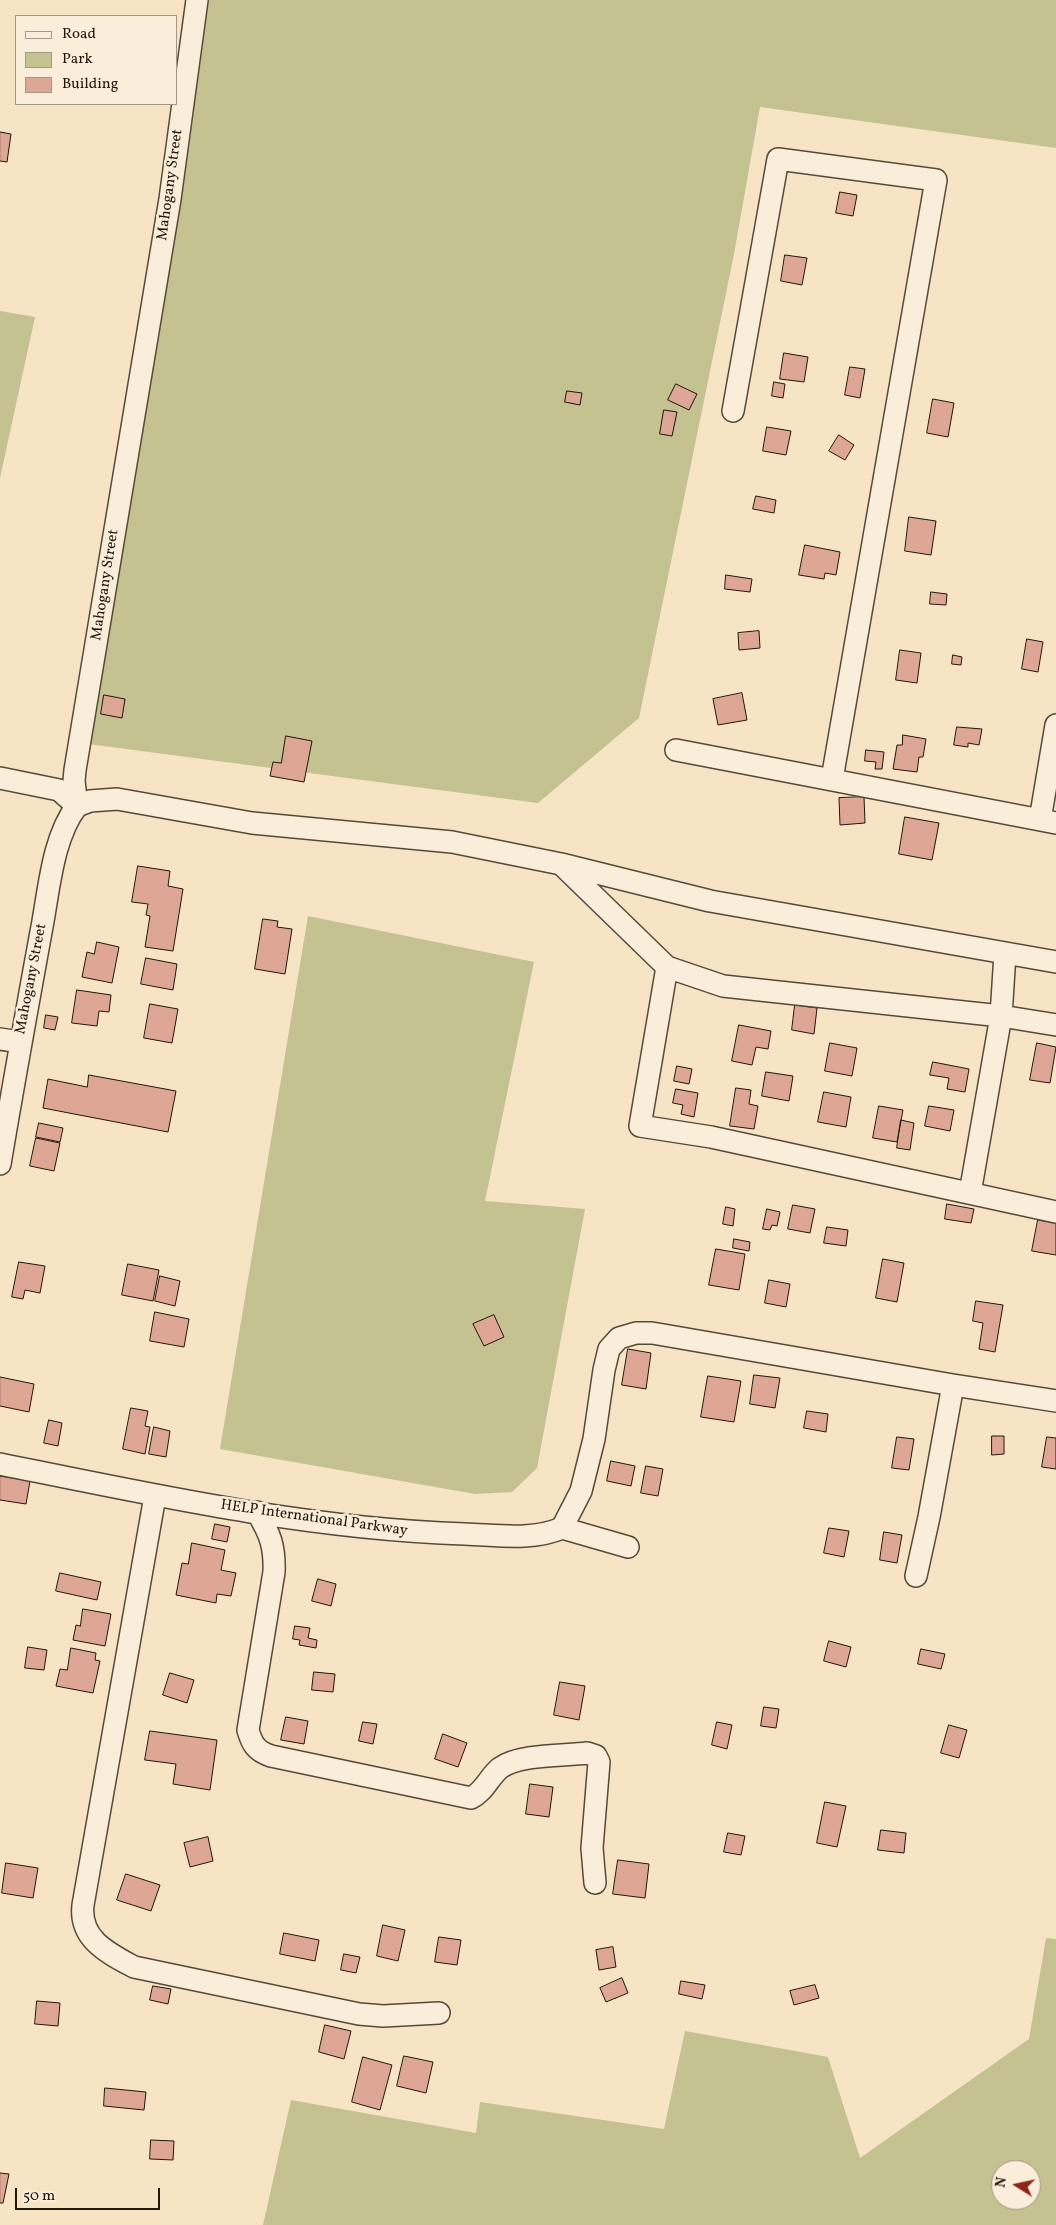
<!DOCTYPE html>
<style>
body{margin:0}
#map{position:relative;width:1056px;height:2225px;overflow:hidden;background:#f7e4c5;font-family:Vollkorn,serif}
canvas{display:block}
.legend{position:absolute;left:15px;top:15px;width:162px;height:90px;box-sizing:border-box;background:#faedd9;border:1px solid #a39787;margin:0;padding:6px 9px;list-style:none;font-size:15px;color:#21170d}
.legend li{display:flex;align-items:center;gap:10px;height:25px}
.legend b{width:25px;border:1px solid #a39787}
.north{position:absolute;left:991px;top:2160px;width:50px;height:50px;box-sizing:border-box;background:#faedd9;border:1px solid #a39787;border-radius:50%;rotate:280deg;font-size:14px;font-weight:700;line-height:20px;text-align:center;color:#21170d}
.north::after{content:'';display:block;margin:auto;width:18px;height:22px;background:#8f2418;clip-path:polygon(50% 0,100% 100%,50% 72%,0 100%)}
.scale{position:absolute;left:15px;top:2188px;width:145px;height:22px;box-sizing:border-box;border:2px solid #21170d;border-top:0;padding-left:6px;font-size:15px;line-height:18px;white-space:nowrap;color:#21170d;-webkit-text-stroke:4px #faedd9;paint-order:stroke}
</style>
<div id="map">
<canvas width="1056" height="2225"></canvas>
<ul class="legend">
<li><b style="height:6px;background:#faedd9"></b>Road</li>
<li><b style="height:14px;background:#c3c290"></b>Park</li>
<li><b style="height:14px;background:#dea694"></b>Building</li>
</ul>
<div class="north">N</div>
<div class="scale">50 m</div>
</div>
<script>
const context = document.querySelector('canvas').getContext('2d');
context.lineJoin = 'round';
function fillPath(path, color) { context.fillStyle = color; context.fill(path, 'evenodd'); }
function strokePath(path, color, width, dash) { context.strokeStyle = color; context.lineWidth = width; context.lineCap = dash ? 'butt' : 'round'; context.setLineDash(dash || []); context.stroke(path); }
function write(font, color, halo, rows, align = 'center') {
  context.font = font + ' Vollkorn,serif'; context.lineWidth = 5; context.setLineDash([]); context.textBaseline = 'middle'; context.strokeStyle = halo; context.fillStyle = color; for (const [text, x, y, turn = 0] of rows) {
    context.save(); context.translate(x, y); context.rotate((+turn || 0) * Math.PI / 180); context.textAlign = isNaN(turn) ? turn : align; if (halo) context.strokeText(text, 0, 0); context.fillText(text, 0, 0); context.restore();
  }
}
const green = new Path2D(`
 M203,0h853v148l-296,-41 -26,147 -95,464 -101,85 -450,-59z
 M0,311l35,6 -35,161z
 M308,916l226,46 -49,239 100,8 -48,259 -25,24 -37,2 -255,-45z
 M1046,1938l10,1v286h-793l28,-125 185,33 4,-31 184,27 21,-98 143,26 32,101 169,-119zM1001,2170h30v30h-30z`);
const building = new Path2D(`
 M0,132l11,2 -4,28 -7,-1z
 M840,192l17,3 -4,21 -17,-3z
 M785,255l22,3 -5,27 -21,-4z
 M784,353l24,4 -4,25 -24,-3z
 M850,367l15,2 -5,29 -15,-3z
 M774,382l11,2 -2,14 -11,-2z
 M676,384l21,10 -8,16 -21,-10z
 M567,391l15,2 -2,12 -15,-3z
 M933,399l21,4 -6,34 -21,-4z
 M664,410l13,2 -5,24 -12,-2z
 M767,427l24,4 -5,24 -23,-4z
 M839,435l15,10 -9,15 -16,-9z
 M756,496l20,4 -2,13 -21,-4z
 M909,517l27,4 -5,34 -26,-4z
 M805,545l35,7 -4,23 -11,-2 -1,6 -25,-4z
 M726,575l26,4 -2,13 -25,-3z
 M931,592l16,2 -1,11 -16,-1z
 M759,631l1,17 -21,2 -1,-17z
 M1027,639l16,3 -5,30 -16,-3z
 M900,650l21,3 -4,30 -21,-3z
 M953,655l9,2 -1,8 -9,-1z
 M742,693l5,27 -29,5 -5,-26z
 M104,695l21,4 -3,19 -21,-4z
 M957,727l25,2 -3,16 -11,-2v4l-14,-2z
 M903,735l23,4 -3,18h-4l-2,15 -24,-3 4,-24h5z
 M286,736l26,5 -8,41 -34,-6 3,-14 8,1z
 M866,750l18,2 -2,17h-7l1,-7 -11,-1z
 M864,797l1,26 -25,2 -1,-27z
 M905,817l34,6 -7,37 -33,-6z
 M138,866l32,5 -2,15 15,3 -10,62 -28,-4 5,-31 -4,-1 2,-11 -16,-2z
 M263,919l15,2 -1,6 15,2 -7,45 -30,-5z
 M97,942l22,5 -7,36 -30,-6 5,-25 7,2z
 M146,958l31,6 -4,26 -32,-6z
 M77,990l34,5 -2,17 -10,-1 -2,15 -25,-3z
 M150,1004l28,5 -6,34 -28,-5z
 M795,1005l22,3 -3,26 -22,-4z
 M46,1015l12,2 -3,13 -11,-2z
 M739,1025l32,6 -3,18 -12,-2 -4,18 -20,-4z
 M830,1043l27,5 -5,28 -27,-5z
 M1037,1043l19,4 -6,36 -20,-3z
 M933,1062l36,7 -4,23 -18,-3 2,-11 -19,-3z
 M677,1066l15,3 -3,15 -15,-3z
 M766,1072l27,4 -4,25 -27,-5z
 M89,1075l87,16 -8,41 -125,-24 5,-29 39,8z
 M736,1088l15,2 -2,14 9,2 -4,23 -24,-3z
 M676,1089l22,4 -4,24 -13,-3 2,-9 -10,-2z
 M824,1092l27,5 -5,30 -28,-5z
 M879,1106l24,4 -6,32 -24,-4z
 M929,1106l25,4 -4,21 -25,-5z
 M901,1120l13,3 -4,27 -13,-2z
 M39,1123l24,5 -3,14 -24,-5z
 M36,1138l24,5 -6,28 -24,-5z
 M947,1204l27,5 -3,14 -26,-4z
 M793,1205l22,4 -5,24 -22,-4z
 M726,1207l9,2 -2,17 -10,-2z
 M767,1209l13,3 -3,14 -5,-1 -2,5 -7,-1z
 M1038,1220l18,3v32l-24,-4z
 M827,1227l21,3 -2,16 -22,-3z
 M734,1239l16,3 -1,9 -16,-3z
 M716,1249l29,5 -6,36 -30,-5z
 M883,1259l21,4 -7,39 -21,-4z
 M19,1262l26,4 -5,27 -15,-3 -2,9 -11,-2z
 M128,1264l31,6 -6,31 -31,-6z
 M160,1276l20,5 -5,25 -20,-5z
 M769,1280l21,4 -4,23 -21,-4z
 M976,1301l27,4 -8,47 -16,-3 4,-26 -10,-2z
 M155,1312l34,7 -5,28 -34,-6z
 M494,1315l10,22 -20,9 -11,-22z
 M628,1349l23,4 -5,36 -24,-4z
 M754,1375l26,3 -5,30 -25,-4z
 M708,1376l33,5 -7,41 -33,-5z
 M0,1377l34,7 -5,28 -29,-6z
 M131,1408l17,3 -3,15 5,1 -5,27 -22,-5z
 M807,1411l21,3 -2,18 -22,-4z
 M49,1420l13,3 -4,23 -14,-3z
 M154,1427l16,4 -4,26 -17,-3z
 M992,1436h12v18l-12,1z
 M897,1437l17,2 -5,31 -17,-2z
 M1047,1437l9,1v31l-14,-2z
 M611,1461l24,5 -4,20 -24,-5z
 M646,1466l17,3 -5,27 -17,-3z
 M0,1476l30,5 -4,23 -26,-4z
 M215,1524l15,3 -3,15 -15,-3z
 M829,1528l20,3 -5,26 -20,-4z
 M884,1532l18,3 -5,28 -17,-3z
 M192,1543l33,7 -4,20 15,3 -5,23 -14,-2 -1,9 -40,-8 6,-32 6,1z
 M60,1573l41,9 -4,18 -41,-9z
 M318,1579l18,5 -5,22 -19,-5z
 M83,1609l28,5 -6,32 -32,-6 3,-15 4,1z
 M295,1626l15,2 -2,10 9,2 -1,8 -17,-3 1,-5 -7,-1z
 M829,1641l22,6 -5,20 -22,-6z
 M28,1647l19,3 -3,20 -19,-2z
 M71,1648l25,5 -1,7 5,1 -7,32 -37,-7 4,-17 7,1z
 M921,1649l24,5 -4,15 -23,-5z
 M314,1672l21,2 -2,18 -21,-2z
 M170,1673l24,7 -7,23 -24,-8z
 M560,1682l25,4 -6,34 -25,-5z
 M764,1707l15,2 -3,19 -15,-2z
 M286,1717l22,4 -4,23 -23,-4z
 M363,1722l14,2 -4,20 -14,-3z
 M717,1722l15,3 -5,24 -15,-4z
 M949,1725l18,5 -8,28 -18,-5z
 M150,1731l67,9 -7,50 -37,-6 3,-20 -31,-4z
 M443,1734l24,9 -9,24 -23,-8z
 M530,1784l23,3 -4,30 -23,-3z
 M825,1802l21,4 -9,41 -20,-4z
 M881,1830l25,3 -2,20 -26,-3z
 M728,1833l17,3 -4,19 -17,-3z
 M208,1837l5,24 -23,6 -6,-24z
 M618,1860l31,4 -4,34 -32,-4z
 M6,1863l32,5 -5,30 -31,-5z
 M126,1874l34,11 -9,26 -34,-11z
 M383,1925l22,5 -7,31 -21,-5z
 M284,1933l35,7 -4,21 -35,-7z
 M439,1937l22,3 -4,25 -22,-3z
 M613,1947l3,20 -17,3 -3,-20z
 M344,1954l16,3 -4,16 -15,-3z
 M622,1978l6,15 -22,9 -6,-14z
 M681,1981l24,4 -3,14 -23,-5z
 M815,1985l4,13 -25,7 -4,-14z
 M153,1986l18,3 -3,15 -18,-4z
 M37,2001l23,2 -2,23 -23,-2z
 M325,2025l26,6 -7,28 -25,-7z
 M404,2056l29,6 -7,31 -29,-7z
 M363,2057l29,8 -12,45 -28,-8z
 M105,2088l41,4 -2,18 -40,-4z
 M151,2140l23,1 -1,19 -23,-1z
 M0,2173l9,1 -6,29h-3z`);
const minor = new Path2D(`
 M733,411l45,-252 158,21 -104,599
 M676,750l380,73
 M0,778l59,12 18,16
 M77,806l13,-5 27,-2 135,24 200,19 109,22 149,37 346,61
 M1040,820l16,-95
 M561,864l106,103 56,19 278,30 55,9
 M667,967l-27,159 71,11 345,75
 M0,1039l20,3
 M0,1164c13,-78 27,-155 41,-232 8,-40 11,-94 36,-126l-3,-25 1,-11 95,-571 27,-199
 M970,1193l31,-177 4,-62
 M0,1464c153,31 308,65 465,70 32,1 67,7 97,-6l66,19
 M155,1496l-72,409c-4,34 25,48 51,62l225,47 24,2 56,-3
 M257,1512c13,22 18,34 17,60l-26,158c4,14 8,21 23,26l200,42c13,-6 18,-21 29,-30 20,-14 63,-12 87,-15l9,3 3,6 -7,86 3,35
 M562,1528l19,-37 13,-52 10,-69 5,-21 10,-11 17,-5h16l301,52 103,16
 M916,1576l13,-59 24,-132`);
const streetNames = [
 ["Mahogany Street",171,185,-82],
 ["Mahogany Street",106,585,-81],
 ["Mahogany Street",32,979,-79],
 ["HELP International Parkway",314,1519,8]
];
fillPath(green, '#c3c290');
fillPath(building, '#dea694');
strokePath(building, '#21170d', 1);
strokePath(minor, '#564a3b', 24);
strokePath(minor, '#faedd9', 21);
write('15px', '#21170d', '#faedd9', streetNames);
</script>
